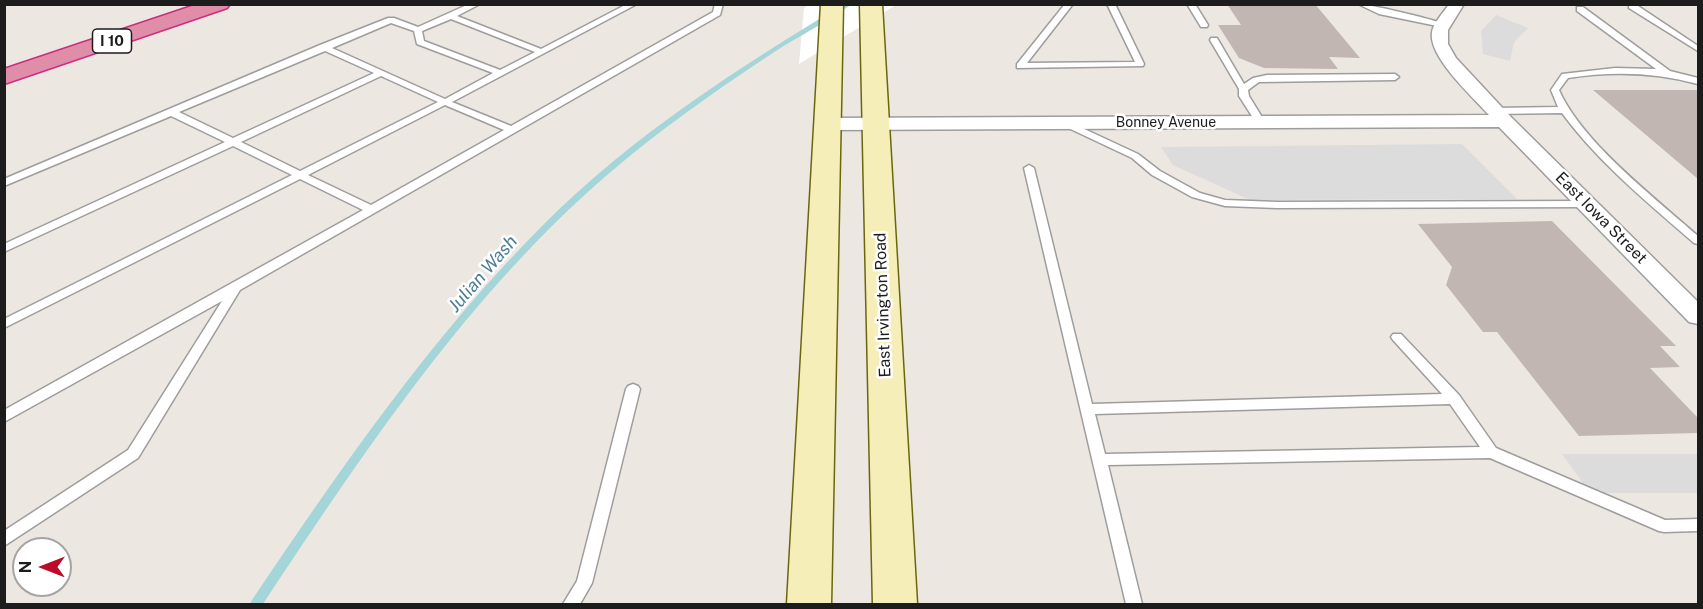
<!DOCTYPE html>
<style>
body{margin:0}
#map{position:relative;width:1703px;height:609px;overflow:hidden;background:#ede7e2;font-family:"Public Sans",sans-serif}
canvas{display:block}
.frame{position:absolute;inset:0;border:6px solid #1c1c1c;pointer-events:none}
.north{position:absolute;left:12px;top:537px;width:60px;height:60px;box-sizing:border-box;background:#fff;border:2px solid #a4a4a4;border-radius:50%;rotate:270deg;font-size:16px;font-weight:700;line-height:24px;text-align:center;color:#1c1c1c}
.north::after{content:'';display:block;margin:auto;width:21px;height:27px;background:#bc0b28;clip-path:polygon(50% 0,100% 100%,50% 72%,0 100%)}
</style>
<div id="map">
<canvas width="1703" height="609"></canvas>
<div class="frame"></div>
<div class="north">N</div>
</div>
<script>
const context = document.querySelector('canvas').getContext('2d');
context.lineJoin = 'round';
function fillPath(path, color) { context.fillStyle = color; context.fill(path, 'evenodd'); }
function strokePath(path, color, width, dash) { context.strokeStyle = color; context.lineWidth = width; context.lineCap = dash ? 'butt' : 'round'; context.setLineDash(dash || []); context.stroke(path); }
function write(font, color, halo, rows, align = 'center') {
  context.font = font + ' "Public Sans",sans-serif'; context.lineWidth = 5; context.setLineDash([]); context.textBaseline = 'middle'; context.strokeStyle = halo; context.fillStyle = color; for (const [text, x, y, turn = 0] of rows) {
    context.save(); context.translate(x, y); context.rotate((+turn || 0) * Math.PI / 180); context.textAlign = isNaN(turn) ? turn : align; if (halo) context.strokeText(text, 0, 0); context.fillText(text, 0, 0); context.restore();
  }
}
const parking = new Path2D(`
 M1496,15l32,13 -14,14 -4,19 -27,-7 -2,-23z
 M1462,144l55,55 -267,1 -77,-35 -12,-18z
 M1562,454h136v39h-108z`);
const pier = new Path2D(`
 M810,4l86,1 -97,59 5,-56z`);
const stream = new Path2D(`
 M844,4h8c-22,16 -47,29 -70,43 -52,34 -103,69 -151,108 -152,123 -261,288 -368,449h-13l2,-4c89,-132 179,-263 292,-376 88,-88 194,-156 300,-220z`);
const building = new Path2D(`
 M1227,4h88l45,54 -31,-1 9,12 -74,-1 -25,-10 -21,-33h23z
 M1593,90h105v89z
 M1552,221l124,125h-16l20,21 -30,1 48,50v15l-119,3 -82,-104h-14l-37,-47 6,-18 -34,-43z`);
const lane = new Path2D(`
 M469,4h11l-23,12 84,33 86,-45h10l-185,98 59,24 202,-114 2,-8h8l-3,11 -480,275 -102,168 -134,88v-15l124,-81 94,-149 -218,121v-12l359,-200 -63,-31 -296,149v-9l288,-144 -59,-29 -229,106v-8l221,-102 -54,-26 -167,70v-7l316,-134 68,-27h6l24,9zM451,19l84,33 -35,18 -76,-29 -2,-10zM391,23l23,8 3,13 76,29 -48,26 -113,-51zM325,51l49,22 -141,65 -54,-26zM381,76l57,26 -138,69 -59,-29zM445,105l59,25 -133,75 -63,-30z
 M1065,4h8l-46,59 108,-1 -28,-58h8l29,60 -1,2 -126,2v-4z
 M1187,4h8l13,21 -1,2h-6z
 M1358,4c10,0 80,16 88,21l-4,2 -63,-13z
 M1629,4h6l63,42v5l-69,-43z
 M1577,7h6l87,64 28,7v6c-44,-12 -85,-13 -130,-6l-9,12c23,52 96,108 139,146v8l-4,-1c-46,-40 -95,-80 -132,-130l-67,1 -5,-3 5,-3 63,-1 -7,-17 11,-16 53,-6 41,1 -79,-58z
 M1211,38h6l27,46 9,-6 14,-3 128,-1 4,3 -4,3 -136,2 -11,8 1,6 16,26 -5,3 -3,-1 -18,-28v-7l-29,-49z
 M1065,120l73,34 22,17 40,22 25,7 52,2 310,-1 5,3 -5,3 -310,1 -52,-2 -33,-9 -40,-22 -20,-17 -70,-33 -2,-2z
 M1029,165l5,3 58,236 350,-10 -49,-54 -2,-3 2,-3h8l58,61 37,53 169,72 33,-1v12l-34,1 -5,-1 -169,-73 -382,7 34,139h-16l-102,-436zM1450,404l30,43 -375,7 -10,-40z
 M633,384l5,2 2,3 -48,194 -12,21h-17l14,-23 49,-192 2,-3z`);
const street = new Path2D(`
 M1449,4h15l-16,26v14l8,14 55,59 187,185v22l-9,-2 -190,-195 -672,3 -7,-2 -2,-4 2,-4 7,-2 662,-3c-16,-18 -61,-58 -57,-83 1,-9 12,-20 17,-28z`);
const secondary = new Path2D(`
 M821,4h22l-12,600h-44z
 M860,4h22l35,600h-44z`);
const highway = new Path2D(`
 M198,4h32l-3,4 -223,76v-15z`);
const farStreetnames = [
 ["Bonney Avenue",1166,123]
];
const shields = [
 [112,41,39]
];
const shieldNames = [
 ["I 10",112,41]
];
const streetNames = [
 ["East Iowa Street",1601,218,45],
 ["East Irvington Road",883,305,-92]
];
const waterNames = [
 ["Julian Wash",483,274,-49]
];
fillPath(parking, '#dcdcdc');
fillPath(pier, '#fff');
fillPath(stream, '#a4d5d8');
fillPath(building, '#c1b6b2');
strokePath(lane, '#9d9d9d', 3);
strokePath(street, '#9d9d9d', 3);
strokePath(secondary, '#6b660b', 3);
strokePath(highway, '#cc2d7e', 3);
fillPath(lane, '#fff');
fillPath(street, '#fff');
fillPath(secondary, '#f5eeb8');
fillPath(highway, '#e08daa');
write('14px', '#1c1c1c', '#fff', farStreetnames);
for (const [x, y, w] of shields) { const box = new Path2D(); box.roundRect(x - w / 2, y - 12, w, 24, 4.5); context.fillStyle = '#fff'; context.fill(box); strokePath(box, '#1c1c1c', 1.5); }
write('bold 15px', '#1c1c1c', null, shieldNames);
write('16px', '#1c1c1c', '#fff', streetNames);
write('italic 18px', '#497c96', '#fff', waterNames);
</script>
